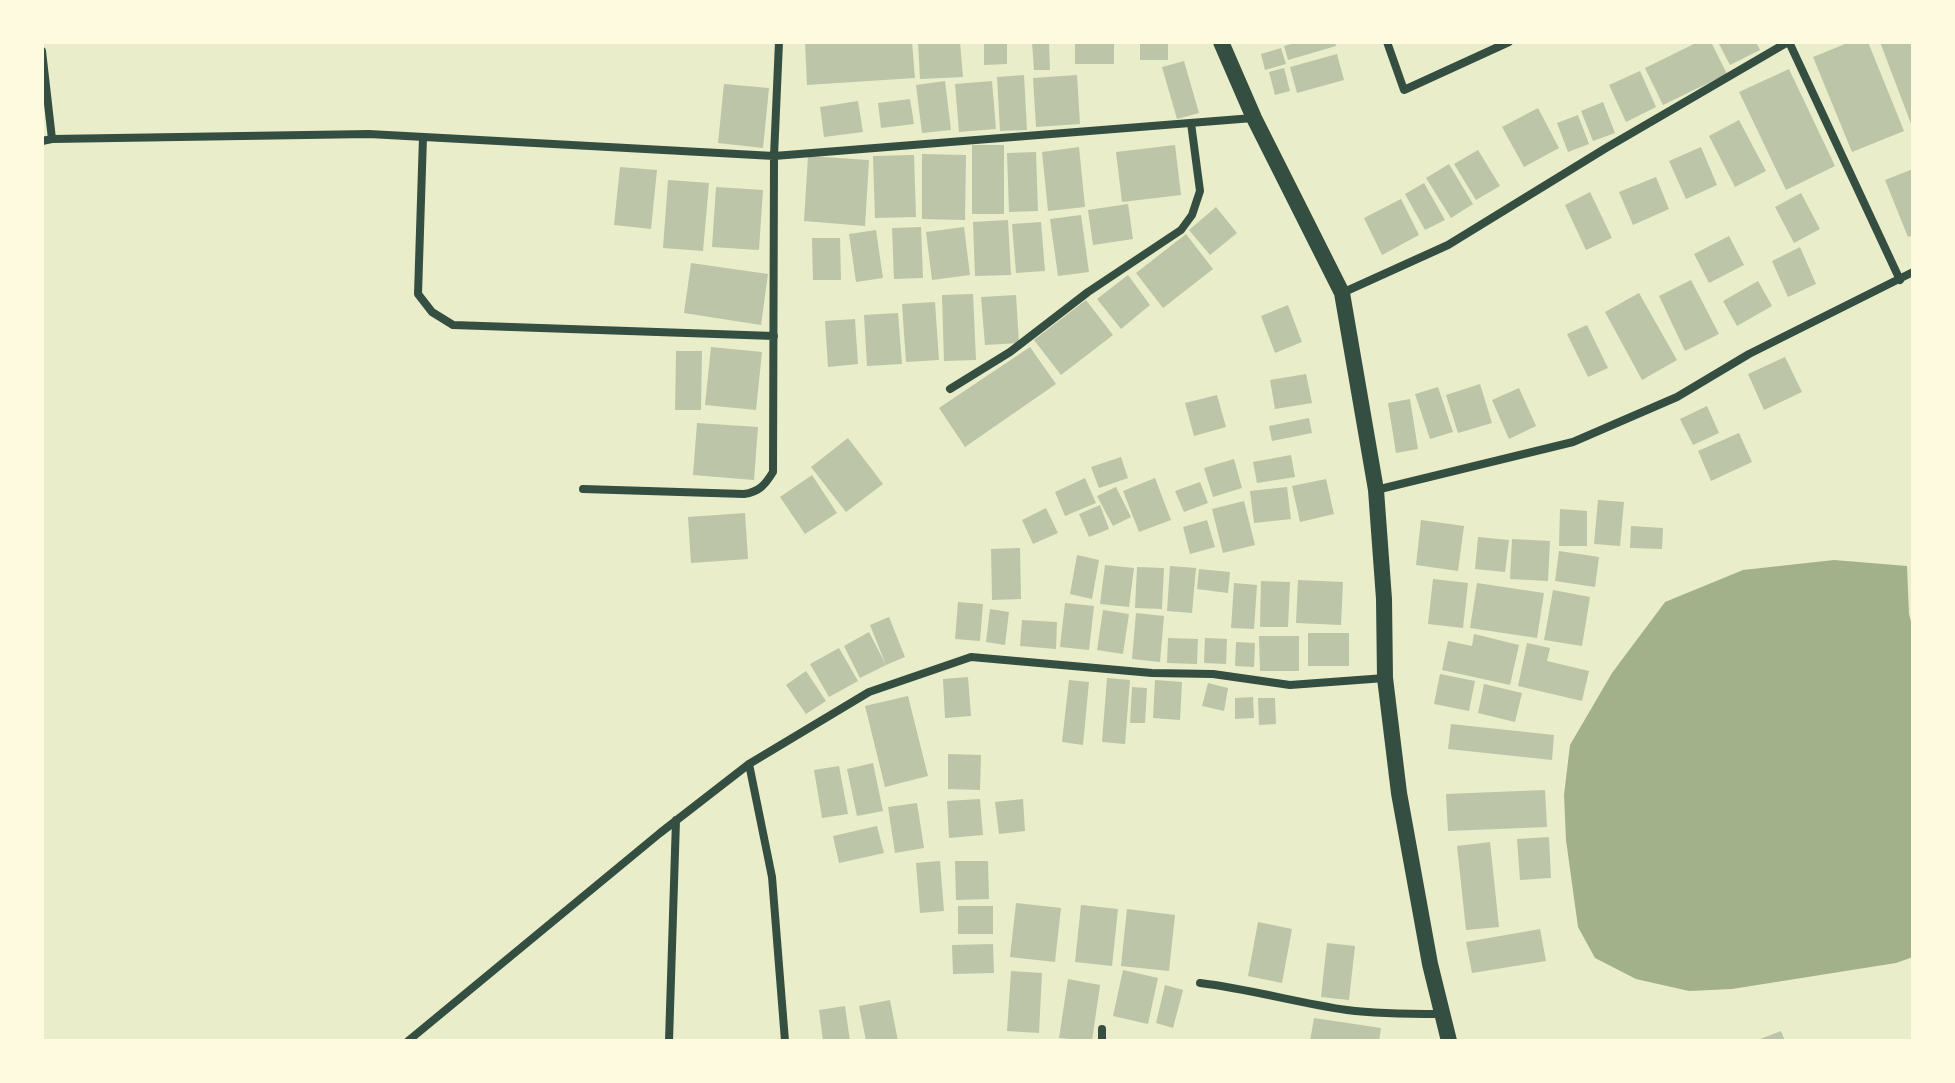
<!DOCTYPE html>
<style>
body{margin:0}
#map{position:relative;width:1955px;height:1083px;overflow:hidden;background:#e9edc9;font-family:Georgia,serif}
canvas{display:block}
.frame{position:absolute;inset:0;border:44px solid #fefae0;pointer-events:none}
</style>
<div id="map">
<canvas width="1955" height="1083"></canvas>
<div class="frame"></div>
</div>
<script>
const context = document.querySelector('canvas').getContext('2d');
context.lineJoin = 'round';
function fillPath(path, color) { context.fillStyle = color; context.fill(path, 'evenodd'); }
function strokePath(path, color, width, dash) { context.strokeStyle = color; context.lineWidth = width; context.lineCap = dash ? 'butt' : 'round'; context.setLineDash(dash || []); context.stroke(path); }
const water = new Path2D(`
 M1834,560l73,6 2,48 4,15v328l-17,6 -164,26 -43,2 -53,-12 -41,-21 -17,-31 -12,-87 -2,-45 6,-50 42,-72 53,-71 78,-32z`);
const building = new Path2D(`
 M805,42h107l3,36 -108,7z
 M918,42h42l3,35 -43,2z
 M984,42h23v22l-23,1z
 M1032,42h17l1,28h-16z
 M1075,42h39v22h-39z
 M1140,42h28v18h-28z
 M1298,42h37l1,4 -48,14 -4,-14z
 M1698,42h13l16,32 -64,31 -18,-37z
 M1718,42h38l4,8 -30,15z
 M1850,42h18l36,89 -52,21 -39,-95z
 M1880,42h33v87z
 M1281,48l5,16 -21,6 -4,-16z
 M1337,54l7,26 -47,13 -7,-26z
 M1184,61l15,52 -22,6 -15,-52z
 M1284,68l6,23 -15,4 -6,-23z
 M1789,69l46,97 -49,24 -47,-98z
 M1640,71l16,36 -30,15 -17,-37z
 M1024,75l3,55 -27,1 -3,-54z
 M1077,75l3,49 -44,3 -3,-49z
 M945,81l6,49 -29,3 -6,-48z
 M992,81l4,48 -37,3 -4,-48z
 M724,84l45,4 -6,60 -45,-5z
 M910,99l4,25 -33,4 -3,-25z
 M858,101l5,31 -39,5 -4,-30z
 M1603,102l12,31 -22,8 -12,-30z
 M1538,108l21,40 -35,19 -22,-40z
 M1578,115l11,29 -21,8 -11,-29z
 M1739,120l27,51 -31,16 -26,-51z
 M972,145h32v69h-32z
 M1175,145l6,50 -59,7 -6,-50z
 M1079,147l6,60 -37,4 -6,-59z
 M1701,147l16,38 -31,14 -17,-38z
 M1478,150l22,36 -24,14 -22,-36z
 M1036,152l2,59 -29,1 -2,-59z
 M922,154l44,1 -1,65 -43,-1z
 M914,155l2,62 -41,1 -2,-62z
 M808,156l61,4 -4,66 -61,-5z
 M1449,164l24,40 -22,14 -25,-40z
 M620,167l37,3 -6,59 -37,-4z
 M1913,169v66l-5,2 -23,-57z
 M1656,177l13,32 -36,16 -14,-33z
 M668,180l41,3 -6,68 -40,-3z
 M1424,183l21,37 -20,10 -20,-36z
 M716,187l47,3 -4,60 -47,-3z
 M1590,192l22,46 -26,12 -21,-45z
 M1801,193l19,36 -26,14 -19,-36z
 M1401,199l18,36 -37,20 -18,-37z
 M1128,204l5,35 -40,6 -5,-35z
 M1216,207l21,26 -27,22 -21,-25z
 M1081,215l8,57 -31,4 -8,-57z
 M1008,220l3,55 -36,1 -2,-54z
 M1041,222l4,49 -29,2 -4,-49z
 M921,227l2,51 -29,1 -2,-51z
 M964,227l6,48 -38,5 -6,-48z
 M876,230l7,48 -27,4 -7,-48z
 M1186,234l27,35 -50,39 -27,-35z
 M1729,236l15,29 -35,18 -15,-29z
 M812,238h28l1,42h-28z
 M1800,247l16,37 -28,13 -16,-36z
 M691,263l77,11 -7,51 -77,-12z
 M1128,275l22,30 -29,24 -24,-30z
 M1691,280l28,54 -34,17 -26,-55z
 M1758,281l14,25 -35,20 -14,-25z
 M1639,293l38,67 -35,20 -37,-68z
 M973,294l3,66 -32,1 -2,-66z
 M1016,295l3,48 -34,2 -4,-48z
 M1086,300l27,35 -52,40 -27,-35z
 M935,302l4,58 -33,2 -4,-58z
 M1288,305l14,37 -27,11 -14,-37z
 M898,313l4,51 -35,2 -3,-51z
 M855,319l3,45 -30,3 -3,-46z
 M1587,325l21,43 -20,9 -21,-43z
 M711,347l51,5 -6,58 -51,-5z
 M1030,347l26,37 -91,63 -26,-39z
 M676,351h26l-1,59h-26z
 M1785,357l17,35 -38,18 -16,-36z
 M1306,374l6,29 -37,6 -5,-29z
 M1480,384l12,39 -34,10 -12,-38z
 M1438,387l15,45 -23,7 -15,-45z
 M1519,388l17,38 -27,13 -17,-39z
 M1217,395l9,32 -32,9 -9,-33z
 M1410,399l8,50 -22,4 -8,-50z
 M1707,406l12,27 -26,12 -13,-26z
 M1309,418l3,15 -40,8 -3,-15z
 M697,423l61,4 -4,53 -61,-5z
 M1739,433l13,29 -41,19 -13,-30z
 M848,438l35,46 -37,28 -35,-45z
 M1291,455l4,22 -38,6 -4,-21z
 M1121,457l7,21 -29,10 -8,-21z
 M1234,459l8,29 -29,9 -9,-29z
 M812,475l25,38 -32,21 -25,-37z
 M1085,478l11,25 -31,13 -10,-24z
 M1155,478l16,42 -32,12 -16,-41z
 M1326,479l8,35 -34,8 -8,-36z
 M1200,482l8,21 -24,9 -9,-21z
 M1116,487l15,30 -18,9 -16,-30z
 M1287,487l4,32 -37,4 -4,-32z
 M1598,500l26,2 -4,44 -26,-2z
 M1244,501l11,44 -32,8 -11,-44z
 M1100,505l9,24 -20,8 -10,-23z
 M1046,508l12,25 -25,11 -11,-24z
 M1560,509l27,2v35h-28z
 M745,513l3,46 -57,4 -3,-46z
 M1207,520l8,27 -25,7 -7,-27z
 M1421,520l43,6 -6,45 -42,-6z
 M1631,526l32,2 -1,21 -32,-1z
 M1478,537l31,3 -4,32 -30,-3z
 M1512,539l38,2 -2,40 -38,-2z
 M1020,548l1,51 -29,1 -1,-51z
 M1559,551l40,6 -4,30 -40,-6z
 M1077,555l22,5 -7,39 -22,-5z
 M1105,565l29,3 -5,39 -29,-3z
 M1170,566l26,2 -4,45 -25,-2z
 M1137,567l27,1 -2,41 -27,-1z
 M1199,569l31,3 -2,21 -31,-4z
 M1433,579l35,4 -5,45 -35,-4z
 M1298,580l45,2 -2,43 -45,-2z
 M1261,581l29,1 -2,45h-28z
 M1234,583l23,2 -3,44 -23,-1z
 M1477,583l67,10 -7,45 -67,-10z
 M1553,590l37,7 -8,49 -38,-6z
 M958,602l25,2 -3,37 -25,-2z
 M1065,603l29,3 -5,44 -29,-3z
 M990,609l19,3 -4,33 -19,-3z
 M1103,610l26,4 -6,40 -26,-4z
 M1136,613l28,3 -4,46 -28,-3z
 M889,617l16,40 -19,8 -16,-40z
 M1022,620l35,2 -1,27 -36,-3z
 M869,632l17,33 -26,13 -16,-32z
 M1308,633h41v33h-41z
 M1474,634l45,11 -9,40 -68,-15 6,-29 24,5z
 M1259,636h40v35h-39z
 M1168,638l30,1 -1,25 -30,-1z
 M1205,638l22,1 -1,25 -22,-1z
 M1236,642l19,1 -1,24 -19,-1z
 M1527,643l23,5 -3,13 42,10 -7,30 -64,-15z
 M839,648l19,33 -29,16 -19,-33z
 M806,671l20,30 -20,13 -20,-29z
 M1440,674l35,7 -6,30 -35,-7z
 M968,677l3,39 -26,2 -2,-39z
 M1107,678l23,2 -5,64 -23,-2z
 M1069,680l20,2 -6,63 -21,-3z
 M1155,680l27,2 -2,38 -27,-2z
 M1208,683l20,5 -4,23 -22,-5z
 M1484,684l38,9 -7,29 -37,-9z
 M1132,687l15,1 -2,35h-15z
 M908,696l20,80 -43,11 -20,-81z
 M1253,697l1,21 -19,1v-21z
 M1258,698h17l1,26 -17,1z
 M1451,724l103,11 -2,25 -104,-11z
 M948,754l33,1 -1,35 -32,-1z
 M873,763l10,48 -26,5 -10,-47z
 M839,766l9,48 -26,4 -8,-48z
 M1545,790l2,37 -99,4 -2,-37z
 M980,799l3,36 -34,3 -2,-37z
 M1023,799l2,32 -26,3 -4,-32z
 M917,803l7,45 -29,5 -7,-46z
 M877,826l7,27 -45,10 -6,-27z
 M1549,837l2,41 -31,2 -3,-41z
 M1490,842l9,85 -33,3 -9,-84z
 M940,861l4,50 -24,2 -4,-50z
 M955,861h33l1,38 -33,1z
 M1016,903l45,5 -6,54 -45,-5z
 M1081,905l37,4 -6,57 -37,-4z
 M958,906h35v28h-35z
 M1127,909l48,6 -6,56 -48,-5z
 M1258,922l34,7 -10,54 -34,-7z
 M1540,929l6,32 -74,12 -6,-31z
 M1327,943l28,3 -6,54 -28,-3z
 M993,944l1,29 -41,1 -1,-29z
 M1123,970l35,8 -10,46 -35,-8z
 M1011,971l31,2 -3,60 -32,-2z
 M1068,979l32,6 -8,56 -33,-3z
 M1165,985l18,5 -10,38 -17,-5z
 M890,1000l8,41h-32l-7,-35z
 M845,1006l5,35h-27l-4,-31z
 M1314,1018l67,10 -2,13h-69z
 M1781,1031l4,10h-30z`);
const minor = new Path2D(`
 M1387,42l17,48 105,-48
 M1789,42l111,238
 M42,51l10,88 -10,2
 M423,137l-5,157 14,18 21,13 321,11
 M52,139l317,-5 405,22 479,-38
 M1342,293l106,-48 158,-97 182,-106
 M950,389l60,-37 78,-60 93,-62 11,-15 8,-24 -9,-68
 M583,489l161,5c15,-2 21,-9 29,-22l1,-316 5,-114
 M1376,490l197,-48 104,-45 72,-43 164,-82
 M749,764l23,113 13,164
 M1200,983c50,6 98,20 147,27 31,4 62,4 93,4
 M1102,1029v12
 M408,1041l252,-208 89,-69 120,-72 102,-35 181,16 61,1 77,11 95,-7
 M669,1041l7,-221`);
const secondary = new Path2D(`
 M1221,42l33,76 88,175 34,197 8,109 1,79 14,115 31,171 19,77`);
fillPath(water, '#a3b18a');
fillPath(building, '#bcc5a7');
strokePath(minor, '#344e41', 8);
strokePath(secondary, '#344e41', 16);
</script>
